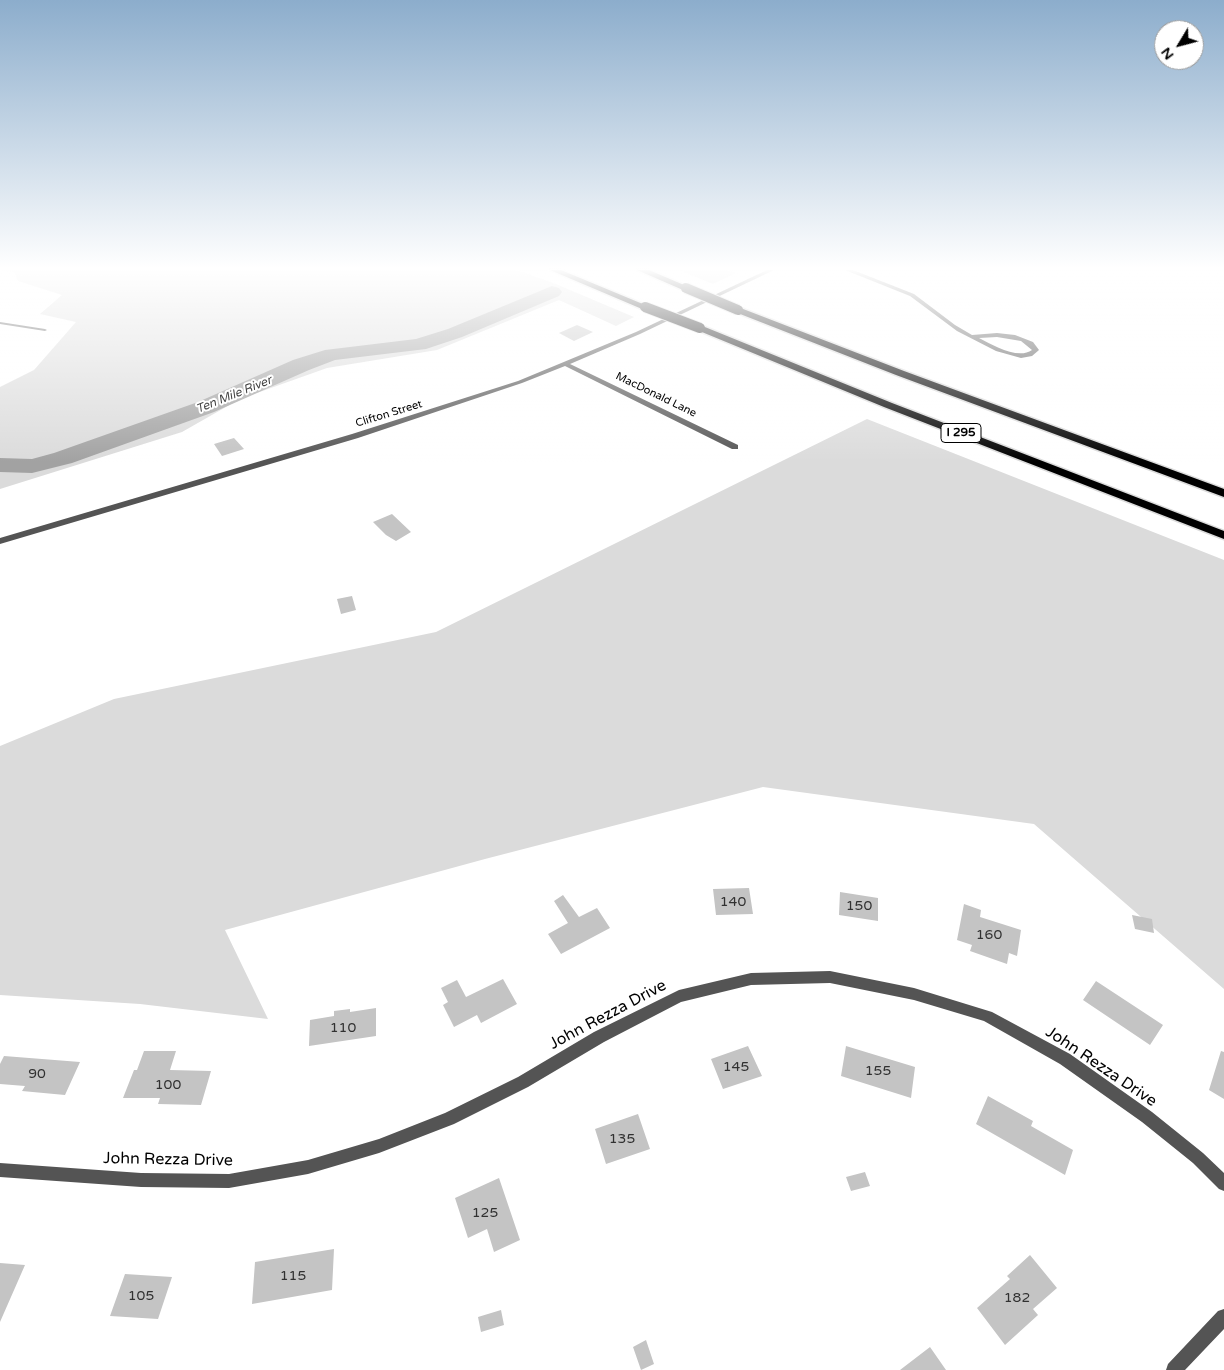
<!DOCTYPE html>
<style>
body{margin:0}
#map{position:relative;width:1224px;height:1370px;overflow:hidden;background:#fff;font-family:"Varela Round",sans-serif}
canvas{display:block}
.north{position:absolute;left:1154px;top:20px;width:50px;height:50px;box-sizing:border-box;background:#fff;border:1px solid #999;border-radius:50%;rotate:233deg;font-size:14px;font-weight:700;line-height:20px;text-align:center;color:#000}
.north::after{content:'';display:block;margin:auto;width:18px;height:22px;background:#000;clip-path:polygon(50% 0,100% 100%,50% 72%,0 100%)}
</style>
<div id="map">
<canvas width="1224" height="1370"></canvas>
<div class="north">N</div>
</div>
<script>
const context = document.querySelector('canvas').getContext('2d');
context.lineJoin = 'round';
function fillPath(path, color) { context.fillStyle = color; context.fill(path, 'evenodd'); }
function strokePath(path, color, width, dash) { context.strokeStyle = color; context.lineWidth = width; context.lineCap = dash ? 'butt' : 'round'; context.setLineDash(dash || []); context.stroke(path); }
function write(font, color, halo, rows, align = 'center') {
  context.font = font + ' "Varela Round",sans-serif'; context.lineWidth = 4; context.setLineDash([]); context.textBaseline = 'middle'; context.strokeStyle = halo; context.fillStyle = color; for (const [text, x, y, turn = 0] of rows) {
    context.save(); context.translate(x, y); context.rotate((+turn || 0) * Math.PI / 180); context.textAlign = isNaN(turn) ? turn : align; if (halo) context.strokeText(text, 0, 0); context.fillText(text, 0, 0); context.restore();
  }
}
const green = new Path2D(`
 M0,270h516l35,12 83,35 -18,9 -57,-26 -122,50 -110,18 -87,31 -58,33 -182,57v-102l34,-17 42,-48 -36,-8 22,-19 -44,-14 -4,-9z
 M679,270h48l9,3 -23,11z
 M867,419l357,141v429l-190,-165 -271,-37 -278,72 -260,71 43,89 -128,-15 -140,-9v-249l114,-47 322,-67z`);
const river = new Path2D(`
 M552,286l7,2 3,4 -3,4 -97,41 -36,12 -91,11 -26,10 -95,42 -142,51 -40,10 -32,-1v-14l32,1 22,-6 144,-51 95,-42 32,-10 91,-11 32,-10z`);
const building = new Path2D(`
 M577,325l16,7 -19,9 -15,-8z
 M234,438l10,11 -22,7 -8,-12z
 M392,514l19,18 -15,9 -10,-6 -13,-13z
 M352,596l4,14 -15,4 -4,-15z
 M749,888l4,26 -37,1 -3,-26z
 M840,892l38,6v23l-39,-6z
 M563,895l16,22 18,-9 13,20 -49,26 -13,-20 20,-11 -14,-22z
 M964,904l17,6 -1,7 41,13 -4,26 -8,-3 -2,11 -37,-13 2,-6 -15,-5z
 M1132,915l20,4 2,14 -19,-4z
 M503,979l14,25 -36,19 -4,-8 -23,12 -11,-22 5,-3 -7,-14 16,-8 9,17z
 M1096,981l67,44 -13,20 -67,-45z
 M376,1008v28l-67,10 1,-26 24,-4v-5l16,-2v3z
 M748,1046l14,30 -39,13 -12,-30z
 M846,1046l69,21 -4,31 -70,-22z
 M144,1051h32l-6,19 41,1 -10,34 -43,-1 2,-6h-37l11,-28h3z
 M1221,1051l3,1v47l-15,-9z
 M4,1056l76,6 -15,33 -43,-4 3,-5 -25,-2v-20z
 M988,1096l45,25 -2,5 42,24 -8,25 -89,-51z
 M638,1114l12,35 -44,15 -11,-35z
 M865,1172l5,14 -19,5 -5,-14z
 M499,1178l21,62 -26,12 -7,-23 -19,9 -13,-40z
 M334,1249l-2,41 -80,14 3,-42z
 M1030,1255l27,33 -24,21 5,6 -33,30 -28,-37 33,-29 -3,-3z
 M0,1263l25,2 -25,57z
 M125,1274l47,3 -14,42 -48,-3z
 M501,1310l3,15 -23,7 -3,-15z
 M646,1340l8,24 -13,6 -8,-23z
 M930,1347l16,23h-46z`);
const service = new Path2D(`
 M0,322l45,7 2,1 -2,1 -45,-7z`);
const minor = new Path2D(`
 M767,270h7l-134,64 -70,30 168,81v4h-6l-167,-83 -43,17 -164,55 -358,106v-6l352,-104 166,-53 118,-49z
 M845,270h8l61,24 41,31 17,10 25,-2 18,2 18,7 6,8 -7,6 -11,2 -25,-7 -39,-20 -47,-35zM997,337l24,4 11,9c-14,10 -39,-5 -53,-12z
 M830,971l84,17 78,24 78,42 82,58 51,41 21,20v18l-5,-2 -26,-26 -51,-41 -82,-58 -76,-43 -70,-21 -84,-17 -79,2 -70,17 -77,40 -76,45 -74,37 -75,29 -71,21 -79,14 -88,-1 -141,-10v-14l141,10 88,1 79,-14 71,-21 66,-26 73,-36 76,-45 85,-42 72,-17z
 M1224,1309v20l-39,41h-19l2,-6 50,-53z`);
const motorway = new Path2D(`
 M550,270h11l89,37 -5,3 -3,-1z
 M637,270h12l42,18 -2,2h-6z
 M738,307l166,64 320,118v8l-328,-122 -161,-63v-4z
 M700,325l192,78 332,128v8l-340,-132 -187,-77v-4z`);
const motorwayBridge = new Path2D(`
 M686,288l52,22
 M645,307l55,21`);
const farStreetnames = [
 ["MacDonald Lane",656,395,26],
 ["Clifton Street",389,414,-17]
];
const farWaternames = [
 ["Ten Mile River",234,395,-22]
];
const shields = [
 [961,433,40]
];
const shieldNames = [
 ["I 295",961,433]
];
const nearNumbernames = [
 ["140",733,902],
 ["150",859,906],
 ["160",989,935],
 ["110",343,1028],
 ["145",736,1067],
 ["155",878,1071],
 ["90",37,1074],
 ["100",168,1085],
 ["135",622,1139],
 ["125",485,1213],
 ["115",293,1276],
 ["105",141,1296],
 ["182",1017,1298]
];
const nearStreetnames = [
 ["John Rezza Drive",608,1015,-28],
 ["John Rezza Drive",1101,1067,34],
 ["John Rezza Drive",168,1160,1]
];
fillPath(green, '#dbdbdb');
fillPath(river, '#a2a2a2');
fillPath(building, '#c4c4c4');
strokePath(motorway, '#dbdbdb', 3);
fillPath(service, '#545454');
fillPath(minor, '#545454');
fillPath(motorway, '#000');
strokePath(motorwayBridge, '#dbdbdb', 12, []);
strokePath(motorwayBridge, '#000', 10);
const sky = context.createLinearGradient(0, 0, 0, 462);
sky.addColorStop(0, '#8cadcc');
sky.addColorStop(0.58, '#fff');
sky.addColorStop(1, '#ffffff00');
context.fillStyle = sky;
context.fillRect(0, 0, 1224, 462);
write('11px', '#000', '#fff', farStreetnames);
write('italic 12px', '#434343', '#fff', farWaternames);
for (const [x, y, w] of shields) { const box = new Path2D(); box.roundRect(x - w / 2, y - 9.5, w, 19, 4); context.fillStyle = '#fff'; context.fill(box); strokePath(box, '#000', 1); }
write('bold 12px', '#000', null, shieldNames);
write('14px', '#313131', null, nearNumbernames);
write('16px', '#000', '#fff', nearStreetnames);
</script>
